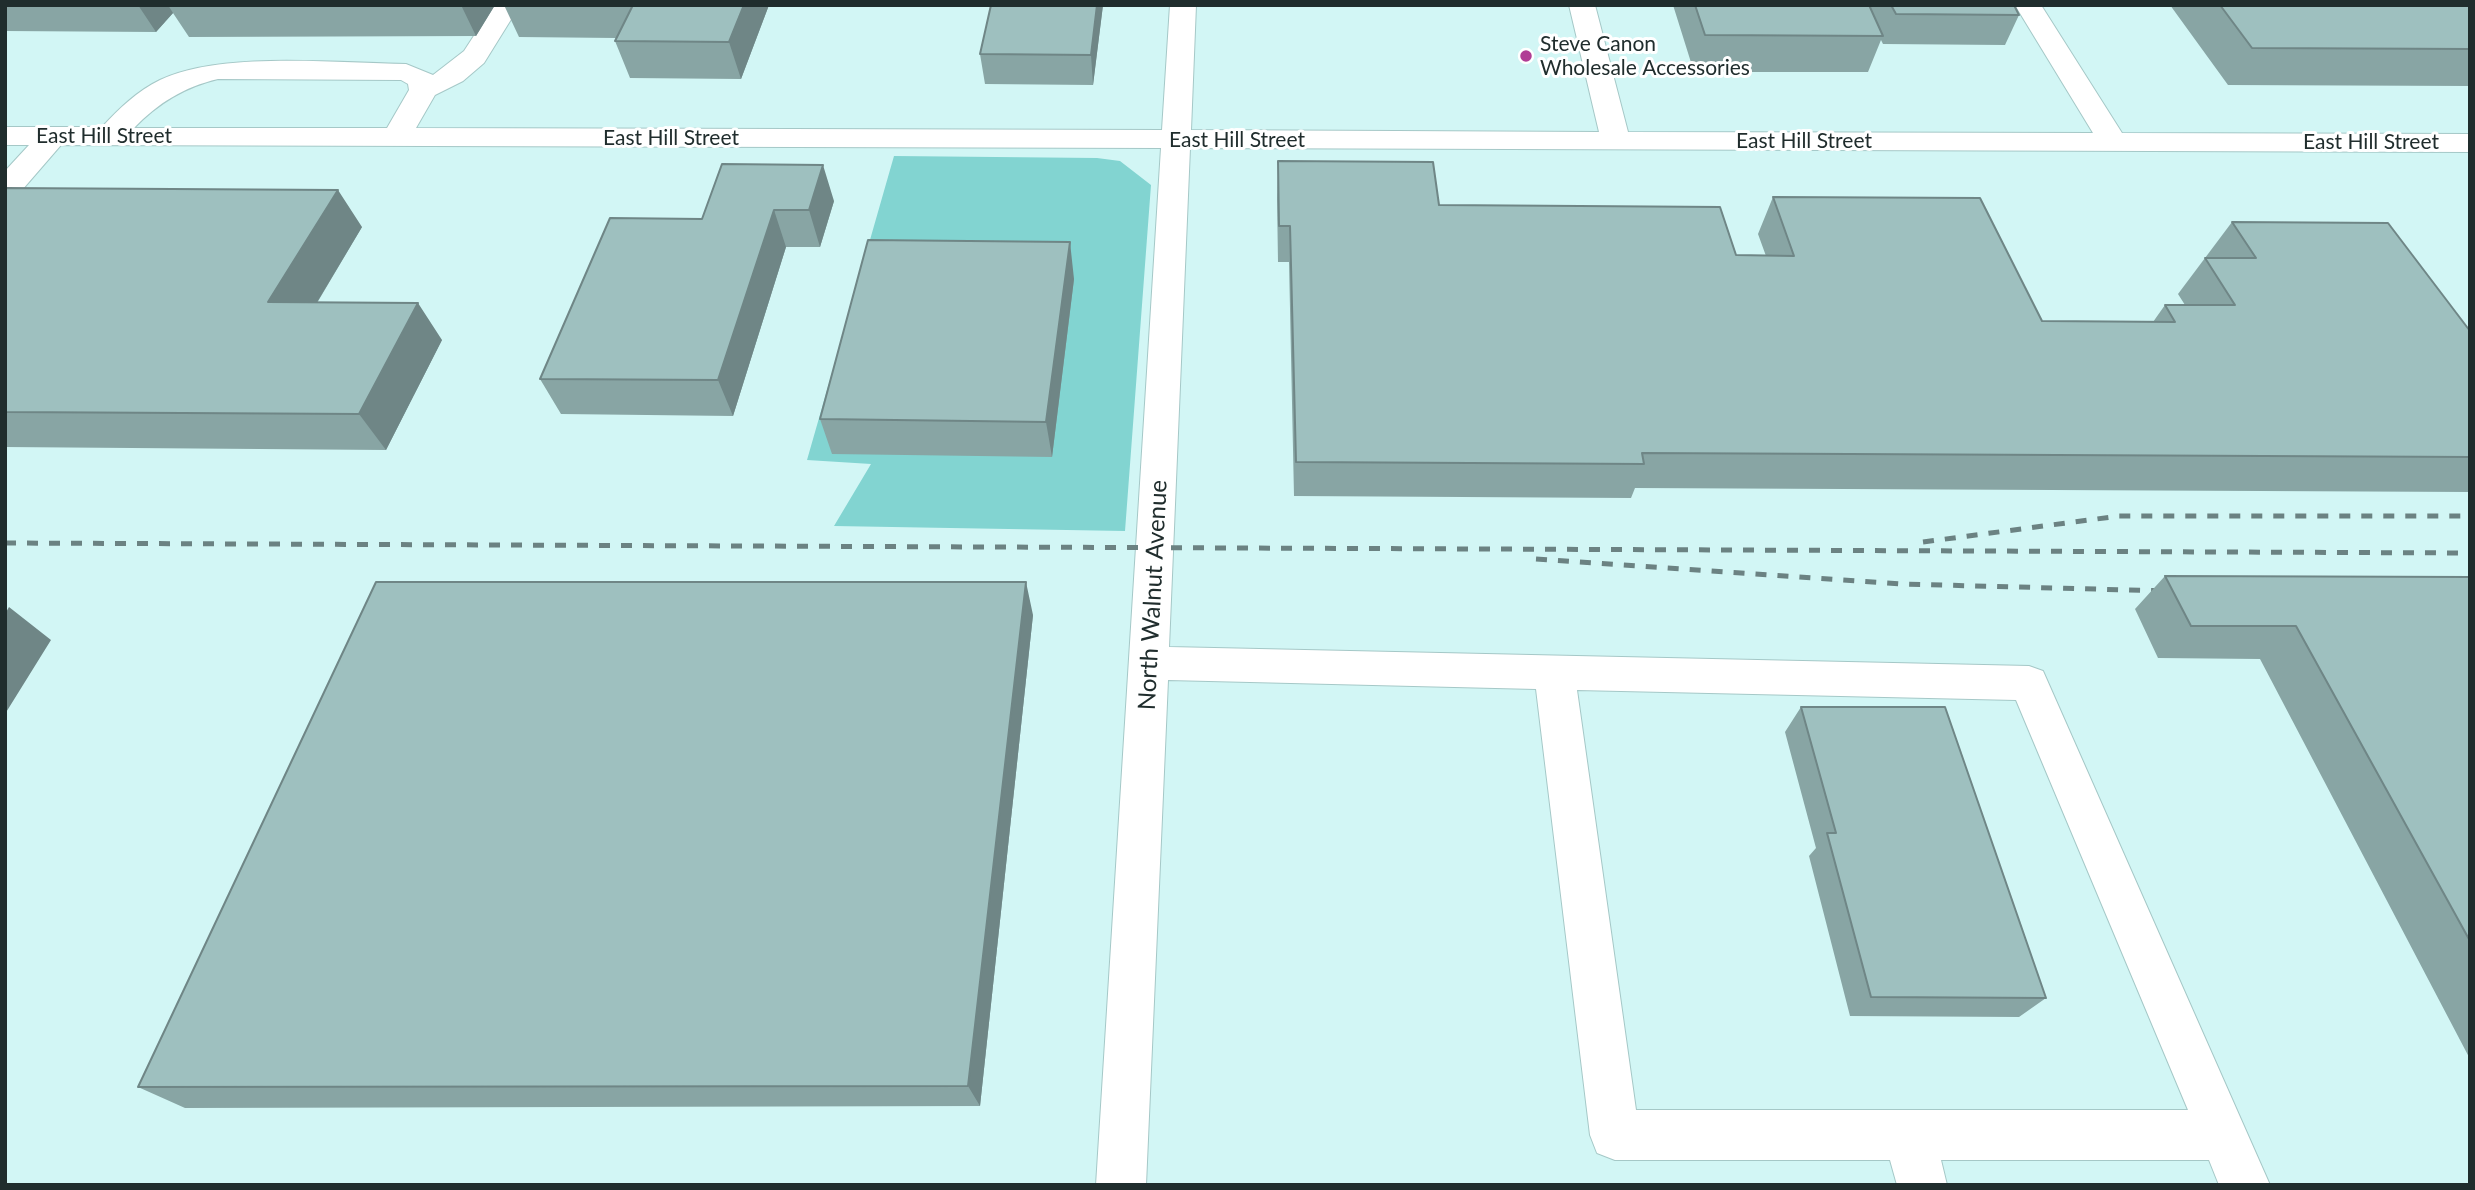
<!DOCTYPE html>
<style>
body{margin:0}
#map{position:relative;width:2475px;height:1190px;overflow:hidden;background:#d2f6f5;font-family:Lato,sans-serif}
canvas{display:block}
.frame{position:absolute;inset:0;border:7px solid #202d2d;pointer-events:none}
</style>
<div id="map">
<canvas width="2475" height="1190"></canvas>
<div class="frame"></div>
</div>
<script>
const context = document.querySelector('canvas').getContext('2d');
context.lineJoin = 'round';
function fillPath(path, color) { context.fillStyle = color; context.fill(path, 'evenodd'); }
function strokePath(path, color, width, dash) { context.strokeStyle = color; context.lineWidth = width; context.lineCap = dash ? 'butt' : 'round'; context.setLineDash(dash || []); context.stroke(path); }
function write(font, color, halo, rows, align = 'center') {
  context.font = font + ' Lato,sans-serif'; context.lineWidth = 6; context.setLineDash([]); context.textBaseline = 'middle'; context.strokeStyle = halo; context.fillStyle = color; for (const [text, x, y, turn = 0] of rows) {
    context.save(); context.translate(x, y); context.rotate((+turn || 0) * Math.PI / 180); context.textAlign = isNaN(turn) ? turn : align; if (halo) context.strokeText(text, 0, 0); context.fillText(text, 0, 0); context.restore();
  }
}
const green = new Path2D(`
 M894,156l203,2 23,3 31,24 -26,346 -291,-5 37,-62 -64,-4z`);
const minor = new Path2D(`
 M494,5h26l-36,58 -21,18 -28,14 -19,33 746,2 8,-125h26l-5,125 408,2 -30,-127h26l33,127 465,1 -78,-128h26l81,128 348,1v18l-1280,-4 -21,499 860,19 14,5 227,514h-51l-10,-25h-268l6,25h-50l-7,-25h-275l-18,-7 -7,-18 -54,-446 -368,-9 -22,505h-50l65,-1037 -1100,-3 -45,52 -11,2v-28l24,-26h-24v-18h97c17,-18 35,-36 58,-47 60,-29 177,-17 246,-16l27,11 31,-24zM218,79l183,1 7,4 1,6 -22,38h-253c24,-25 50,-41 84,-49zM1577,690l439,10 172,410h-552z`);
const rail = new Path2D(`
 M1923,542l196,-26h348
 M5,543l2465,10
 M1536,559l365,25 268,7`);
const wall = new Path2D(`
 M5,5h490l-19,31 -287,1 -16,-24 -17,19 -151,-1z
 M504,5h265l-28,74 -111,-1 -15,-37 1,-3 -97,-1z
 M1103,5l-10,80 -108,-1 -5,-30z
 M1673,5h341l5,10 -14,30 -122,-1 -2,-4 -13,32h-174z
 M2170,5h300v81l-242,-1z
 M1278,161l161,44 297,50 30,1 -8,-22 15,-37 269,124 111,1 12,-17h20l-7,-11 54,-72 238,109v161l-835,-4 -4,10 -337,-2 -5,-234h-11l-1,-64z
 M5,189l357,38 -45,76 125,37 -56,110 -381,-3z
 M834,201l-14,46h-34l-53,169 -172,-2 -21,-35 162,-160z
 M1074,279l-22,178 -220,-3 -12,-35z
 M2165,576l305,1v482l-210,-400 -102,-1 -23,-49z
 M1033,615l-53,491 -795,2 -47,-21z
 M1801,707l245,291 -27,19 -169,-1 -41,-160 7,-8 -31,-116z`);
const shadedWall = new Path2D(`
 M138,5h30l5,8 -17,19z
 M461,5h34l-19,31z
 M744,5h25l-28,74 -12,-37z
 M1097,5h6l-10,80 -2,-30z
 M823,165l11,36 -14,46 -11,-37z
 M338,190l24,37 -67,112 -27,-37z
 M774,210l12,37 -53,169 -15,-36z
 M1070,242l4,37 -22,178 -6,-35z
 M418,303l24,37 -56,110 -27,-36z
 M1026,582l7,33 -53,491 -12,-20z
 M9,607l42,33 -46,74v-100z`);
const building = new Path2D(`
 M633,5h111l-15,37 -114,-1z
 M991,5h106l-6,50 -111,-1z
 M1695,5h174l14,31 -178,-1z
 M1891,5h123l5,10 -123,-1z
 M2220,5h250v44l-218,-1z
 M1278,161l155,1 6,43 281,2 16,48 58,1 -21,-59 207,1 62,123 133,1 -10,-17h70l-30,-47h51l-24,-36 156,1 82,108v126l-828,-4 2,11 -348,-2 -6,-236h-11z
 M722,164l101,1 -14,45h-35l-56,170 -178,-1 70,-161 92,1z
 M6,188l332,2 -70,112 150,1 -59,111 -354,-2z
 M868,240l202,2 -24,180 -226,-3z
 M2165,576l305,1v364l-174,-315h-105z
 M376,582h650l-58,504 -830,1z
 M1801,707h144l101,291 -175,-1 -44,-164h9z`);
const markers = [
 [1526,56,7,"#b03c95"]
];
const farPoinames = [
 ["Steve Canon",1540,44],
 ["Wholesale Accessories",1540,68]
];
const farStreetnames = [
 ["East Hill Street",104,136],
 ["East Hill Street",671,138],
 ["East Hill Street",1237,140],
 ["East Hill Street",1804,141],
 ["East Hill Street",2371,142]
];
const streetNames = [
 ["North Walnut Avenue",1153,595,-87]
];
fillPath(green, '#82d4d1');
strokePath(minor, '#a5c8c7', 2);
fillPath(minor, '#fff');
strokePath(rail, '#6b8282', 5, [11, 11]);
fillPath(wall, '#88a5a4');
fillPath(shadedWall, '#6f8686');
fillPath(building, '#9ec0bf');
strokePath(building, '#6f8686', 2);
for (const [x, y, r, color] of markers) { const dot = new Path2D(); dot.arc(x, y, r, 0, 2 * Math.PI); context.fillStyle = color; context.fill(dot); strokePath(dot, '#fff', 2.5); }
write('21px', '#202d2d', '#fff', farPoinames, 'left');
write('21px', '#202d2d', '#fff', farStreetnames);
write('24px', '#202d2d', '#fff', streetNames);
</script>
